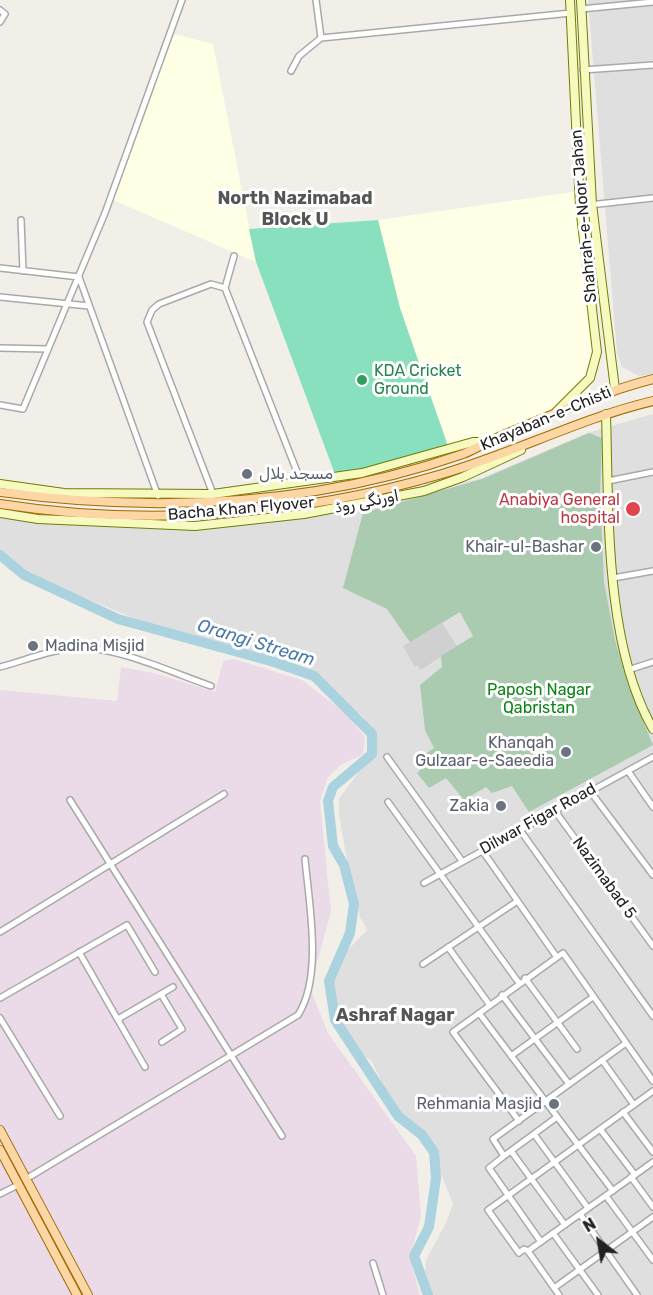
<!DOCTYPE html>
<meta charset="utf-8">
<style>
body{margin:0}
#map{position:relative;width:653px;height:1295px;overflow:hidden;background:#f2efe9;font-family:Rubik,sans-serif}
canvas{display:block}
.north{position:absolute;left:569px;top:1211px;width:60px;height:60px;-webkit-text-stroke:4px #fff;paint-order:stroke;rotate:329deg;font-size:16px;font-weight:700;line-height:24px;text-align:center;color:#222}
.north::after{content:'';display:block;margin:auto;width:21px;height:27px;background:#222;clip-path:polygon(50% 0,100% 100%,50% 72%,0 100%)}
</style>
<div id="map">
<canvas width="653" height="1295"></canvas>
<div class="north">N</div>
</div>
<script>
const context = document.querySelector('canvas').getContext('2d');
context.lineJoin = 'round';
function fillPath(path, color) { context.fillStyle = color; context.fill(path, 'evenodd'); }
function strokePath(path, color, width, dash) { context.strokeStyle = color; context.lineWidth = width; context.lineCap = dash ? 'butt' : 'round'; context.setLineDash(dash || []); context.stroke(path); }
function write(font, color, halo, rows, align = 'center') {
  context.font = font + ' Rubik,"Noto Naskh Arabic",sans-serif'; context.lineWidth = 6; context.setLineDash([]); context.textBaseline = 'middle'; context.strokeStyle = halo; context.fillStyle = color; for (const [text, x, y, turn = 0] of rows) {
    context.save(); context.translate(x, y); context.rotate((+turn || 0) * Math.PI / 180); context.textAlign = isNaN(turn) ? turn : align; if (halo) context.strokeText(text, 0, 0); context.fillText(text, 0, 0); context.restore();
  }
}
const residential = new Path2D(`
 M588,0h65v374l-14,2 -17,-9 -5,-14z
 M653,414v881h-225l-4,-6 2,-29 21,-39 6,-17 -20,-50 -18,-25 -16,-13 -27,-54 -19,-15 -25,-42 2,-25 15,-27 22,-23 -7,-13 -9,-34 -12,-68v-16l26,-36 8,-17 -10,-30 -20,-13 -35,-35 -139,-35 -86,-36 -33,-9 -50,-30v-41l118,10 101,-1 180,-27 83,-21 105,-45z`);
const industrial = new Path2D(`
 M234,659l68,21 42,32 21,25 -2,17 -22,11 -13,12 -8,24 11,111 -21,76 18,45 88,123 5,60 -11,41 10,38h-420v-605l117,11 4,-34 33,6 61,19 8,-31z`);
const education = new Path2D(`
 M170,33l43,11 43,218 -145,-63z
 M579,191l18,145 -8,59 -24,19 -70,31 -45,7 -50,-144 -22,-88z`);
const religious = new Path2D(`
 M442,623l15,23 -36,24 -4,-5 -2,2 -12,-21z`);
const cemetery = new Path2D(`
 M589,433l13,5 -2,56 4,88 11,58 14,48 24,57 -124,67 -17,-26 -20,7 -6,-6 -22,13 -18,-22 -17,10 -12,-15 11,-10 -6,-7 12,-8 -9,-18 -5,-45 22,-18 -1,-11 32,-20 -13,-24 -50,30 -23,-33 -44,-21 20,-75 119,-34z`);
const pitch = new Path2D(`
 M378,220l22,88 50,144 -114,25 -80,-215 -7,-33z`);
const river = new Path2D(`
 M0,555l24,20 94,44 156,43 40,14 58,58v20l-39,33 -5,14 5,45 11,19 10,39 -4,29 -21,48 6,39 63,96 24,19 12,17 2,26 -7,49 -15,29 14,39`);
const street = new Path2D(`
 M316,0l5,38
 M581,9l72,-7
 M0,10l5,4 -5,8
 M583,70l70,-5
 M291,71l8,-15 22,-18 250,-25
 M580,206l73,-8
 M21,220l2,51
 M0,268l79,9
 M79,277l79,219
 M225,288l9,-32
 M0,297l89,9
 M0,348l47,1
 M0,405l23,4 82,-196 77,-213
 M608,481l45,-9
 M213,494l-66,-172 5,-12 7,-6 52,-20 14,4 76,194
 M613,578l40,-7
 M0,667c27,-7 53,-19 82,-19 35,-1 94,26 129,38
 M628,670l25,-8
 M387,757l75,104
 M628,771l25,36
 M590,791l63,84
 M70,800l212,336
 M388,802l131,181
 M555,811l98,135
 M520,830l133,186
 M482,850l74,106
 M424,883l229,-126
 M0,932l224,-138
 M448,947l41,57
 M79,952l66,115
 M423,964l93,-62
 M525,978l52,71
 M161,994l21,35 -20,13
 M502,995l67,89
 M0,998l127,-73 28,47
 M479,1013l134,178
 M0,1018l60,98
 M118,1019l55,-32
 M511,1056l82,-59
 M602,1060l32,45
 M653,1091l-165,119 31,43 5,-4 4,2 125,-89
 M623,1112l30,40
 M557,1117l-53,39 -11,-17 133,-96
 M519,1121l-66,-89 110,-79 90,128
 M600,1129l35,46
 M534,1134l54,74
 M511,1151l54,74
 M504,1156l-15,12 52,74
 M631,1177l22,30
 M26,1179l272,-164c25,-39 11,-111 7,-156
 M0,1194l18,-9
 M606,1196l47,64
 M580,1214l57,81
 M553,1233l45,62
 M528,1251l31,44
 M373,1263l10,32
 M554,1288l99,-71`);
const secondary = new Path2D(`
 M581,0l11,204 23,185
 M556,412l34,-34 7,-26 -17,-146 -10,-206
 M606,414c3,96 -2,230 47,315
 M0,484l64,9 149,1 149,-21 111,-31h14
 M0,513l38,6 157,7 109,-12 120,-23 39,-14 58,-27`);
const primary = new Path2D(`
 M0,492c155,21 314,14 463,-38 11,-4 21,-11 33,-16 52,-21 102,-45 157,-59
 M0,504c147,23 300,12 442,-30 72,-21 139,-56 211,-73
 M0,1130l88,165
 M0,1150l77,145`);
const markers = [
 [362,380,6,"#2e9e5b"],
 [247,474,6,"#6b7280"],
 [633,509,8,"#e0444e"],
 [596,547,6,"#6b7280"],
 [33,646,6,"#6b7280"],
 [566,752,6,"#6b7280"],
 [501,806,6,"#6b7280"],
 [554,1104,6,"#6b7280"]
];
const streetNames = [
 ["Shahrah-e-Noor Jahan",584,216,-95],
 ["Khayaban-e-Chisti",546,419,-23],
 ["اورنگی روڈ",367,502,-11],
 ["Bacha Khan Flyover",241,509,-5],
 ["Dilwar Figar Road",538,819,-29],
 ["Nazimabad 5",604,878,54]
];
const leisureNames = [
 ["KDA Cricket",374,371],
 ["Ground",374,389]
];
const worshipNames = [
 ["مسجد بلال",259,474,"left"],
 ["Khair-ul-Bashar",584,547],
 ["Madina Misjid",45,646,"left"],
 ["Khanqah",554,743],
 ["Gulzaar-e-Saeedia",554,761],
 ["Zakia",489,806],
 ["Rehmania Masjid",542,1104]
];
const healthNames = [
 ["Anabiya General",620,500],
 ["hospital",620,518]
];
const parkNames = [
 ["Paposh Nagar",539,690],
 ["Qabristan",539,708]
];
const neighbourhoodNames = [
 ["North Nazimabad",295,199],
 ["Block U",295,220],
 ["Ashraf Nagar",395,1016]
];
const waterNames = [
 ["Orangi Stream",256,643,17]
];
fillPath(residential, '#e0dfdf');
fillPath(industrial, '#ebdbe8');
fillPath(education, '#ffffe5');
fillPath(religious, '#d0d0d0');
fillPath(cemetery, '#aacbaf');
fillPath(pitch, '#88e0be');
strokePath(river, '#aad3df', 10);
strokePath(street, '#a9a9a9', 8);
strokePath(secondary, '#707d05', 10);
strokePath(primary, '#a06b00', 10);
strokePath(street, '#fff', 5);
strokePath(secondary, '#f7fabf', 8);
strokePath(primary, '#fcd6a4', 8);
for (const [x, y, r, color] of markers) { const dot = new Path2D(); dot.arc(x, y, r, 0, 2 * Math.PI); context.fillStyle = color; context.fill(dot); strokePath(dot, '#fff', 2); }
write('16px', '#222', '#fff', streetNames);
write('16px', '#27864d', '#fff', leisureNames, 'left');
write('16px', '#5b616d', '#fff', worshipNames, 'right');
write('16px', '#be3a42', '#fff', healthNames, 'right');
write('16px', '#0c8416', '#fff', parkNames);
write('bold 18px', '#555', '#fff', neighbourhoodNames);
write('italic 18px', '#4a7aab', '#fff', waterNames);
</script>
